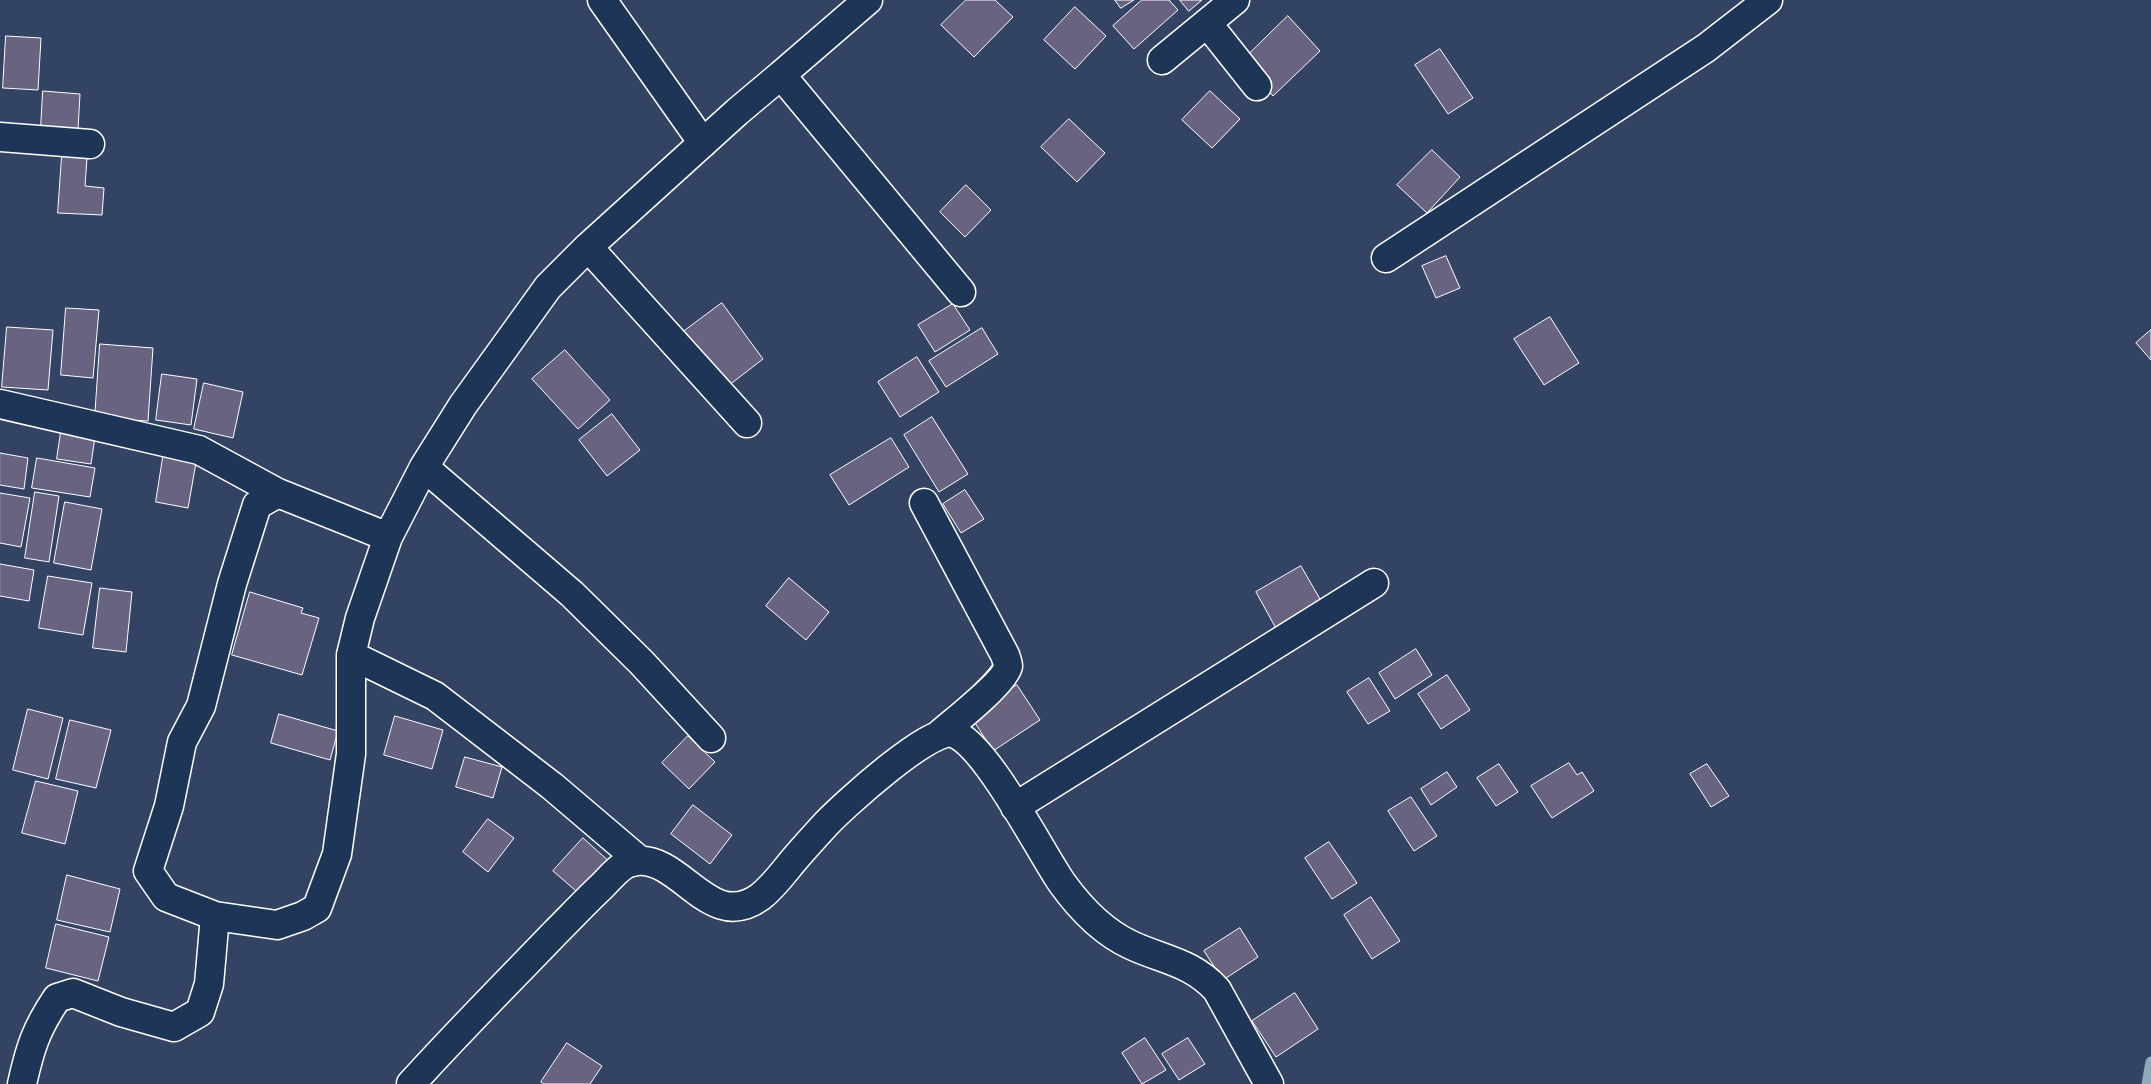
<!DOCTYPE html>
<style>
body{margin:0}
canvas{display:block;background:#334364}
</style>
<canvas width="2151" height="1084"></canvas>
<script>
const context = document.querySelector('canvas').getContext('2d');
context.lineJoin = 'round';
function strokePath(path, color, width, dash) { context.strokeStyle = color; context.lineWidth = width; context.lineCap = dash ? 'butt' : 'round'; context.setLineDash(dash || []); context.stroke(path); }
function fillPath(path, color) { context.fillStyle = color; context.fill(path, 'evenodd'); }
const stream = new Path2D(`
 M2147,1084l4,-22`);
const building = new Path2D(`
 M966,0h29l18,17 -39,40 -33,-32z
 M1115,0h19l-13,8z
 M1142,0h27l9,10 -44,39 -21,-23z
 M1180,0h22l-13,11z
 M1075,7l31,29 -31,33 -31,-29z
 M1288,16l32,35 -47,45 -29,-37z
 M6,36l35,2 -3,52 -35,-2z
 M1440,49l33,49 -25,16 -33,-49z
 M43,91l37,3 -2,35 -37,-1z
 M1210,91l30,28 -28,29 -30,-28z
 M1069,119l36,34 -28,29 -36,-35z
 M1432,150l28,27 -33,36 -30,-28z
 M62,156l25,2 -2,28 19,2 -2,27 -44,-2z
 M966,185l25,25 -26,27 -25,-25z
 M1446,256l14,32 -24,10 -14,-32z
 M722,303l41,56 -39,30 -41,-57z
 M953,304l17,26 -35,22 -17,-27z
 M66,308l33,2 -6,68 -32,-3z
 M1550,317l29,46 -35,22 -30,-46z
 M7,327l46,3 -5,60 -46,-3z
 M982,328l16,26 -52,33 -17,-26z
 M2151,330v30l-15,-17z
 M100,344l53,4 -5,73 -53,-3z
 M565,350l45,50 -32,29 -46,-50z
 M917,357l22,35 -39,25 -22,-35z
 M162,374l35,5 -6,46 -35,-5z
 M204,383l39,9 -10,46 -39,-9z
 M612,414l28,36 -33,26 -28,-36z
 M932,417l36,57 -29,18 -35,-57z
 M62,425l34,5 -5,34 -34,-5z
 M891,438l18,29 -60,38 -19,-30z
 M164,451l33,6 -9,51 -32,-6z
 M0,453l28,5 -4,31 -24,-4z
 M37,458l58,10 -5,29 -58,-9z
 M965,490l19,29 -23,14 -18,-29z
 M35,492l24,4 -10,66 -24,-4z
 M0,493l30,5 -9,49 -21,-4z
 M65,502l37,7 -11,61 -37,-7z
 M0,564l34,6 -5,31 -29,-5z
 M1301,566l23,40 -46,26 -22,-40z
 M48,576l44,7 -9,52 -44,-7z
 M789,578l40,34 -23,28 -40,-34z
 M100,588l32,4 -6,60 -33,-4z
 M250,592l53,16 -2,5 18,5 -17,57 -70,-20z
 M1416,649l16,26 -37,24 -16,-26z
 M1447,675l23,35 -29,19 -23,-35z
 M1369,678l21,33 -22,13 -21,-32z
 M1017,685l23,35 -47,31 -23,-36z
 M28,709l35,9 -15,61 -35,-9z
 M279,714l59,17 -8,29 -59,-17z
 M395,716l48,14 -11,39 -48,-14z
 M70,720l41,10 -15,58 -40,-9z
 M688,736l27,26 -26,27 -27,-26z
 M465,757l37,10 -9,31 -37,-11z
 M1569,763l8,12 5,-3 12,19 -42,27 -21,-32z
 M1499,764l19,28 -22,14 -19,-28z
 M1707,764l22,32 -18,11 -21,-33z
 M1447,772l10,15 -26,18 -10,-16z
 M36,781l42,10 -13,53 -43,-11z
 M1411,797l26,39 -23,15 -26,-40z
 M693,805l39,30 -22,29 -39,-30z
 M488,819l26,19 -26,34 -25,-20z
 M583,838l29,26 -29,33 -30,-26z
 M1329,842l28,41 -25,16 -27,-41z
 M67,875l53,14 -10,43 -53,-12z
 M1371,897l29,44 -28,18 -28,-44z
 M56,924l53,13 -11,44 -52,-13z
 M1240,928l18,29 -35,23 -19,-29z
 M1295,993l23,36 -42,28 -24,-36z
 M1145,1038l21,32 -24,14 -20,-31z
 M1188,1038l17,26 -26,16 -17,-26z
 M567,1043l35,23 -12,18h-46l-3,-2z`);
const minor = new Path2D(`
 M602,0l101,143
 M1207,23l50,63
 M1162,60l73,-60
 M781,75l87,-75
 M0,137l90,7
 M588,247l149,-135 44,-37 180,217
 M1386,258l320,-210 62,-48
 M0,404l199,46 79,43
 M424,467l148,127 70,69 69,75
 M924,503l81,152c1,3 3,8 3,11 -2,15 -54,56 -67,67
 M351,655l84,41 117,90 87,74
 M1015,807l359,-224
 M215,916l-49,-19 -18,-26 21,-65 13,-64 19,-36 31,-122 25,-79 21,-12 110,44
 M22,1084c8,-36 14,-55 35,-86l16,-5 48,19 53,15 26,-15 9,-28 6,-68 62,9 26,-9 14,-8 20,-54 14,-100v-99l9,-37 28,-81 36,-70 39,-62 85,-118 40,-40 159,176
 M411,1084c47,-52 96,-101 144,-151 16,-16 31,-32 47,-47 7,-7 15,-17 24,-22 2,-1 10,-3 11,-3 45,-4 73,72 123,36 13,-10 23,-24 33,-36 11,-13 22,-25 33,-37 18,-19 105,-98 127,-91 33,11 87,118 109,150 18,25 41,49 69,62 32,15 61,17 86,45l52,94`);
strokePath(stream, '#8ea9b8', 11);
fillPath(building, '#676381');
strokePath(building, '#fff', 1);
strokePath(minor, '#fff', 31);
strokePath(minor, '#1d3557', 28);
</script>
